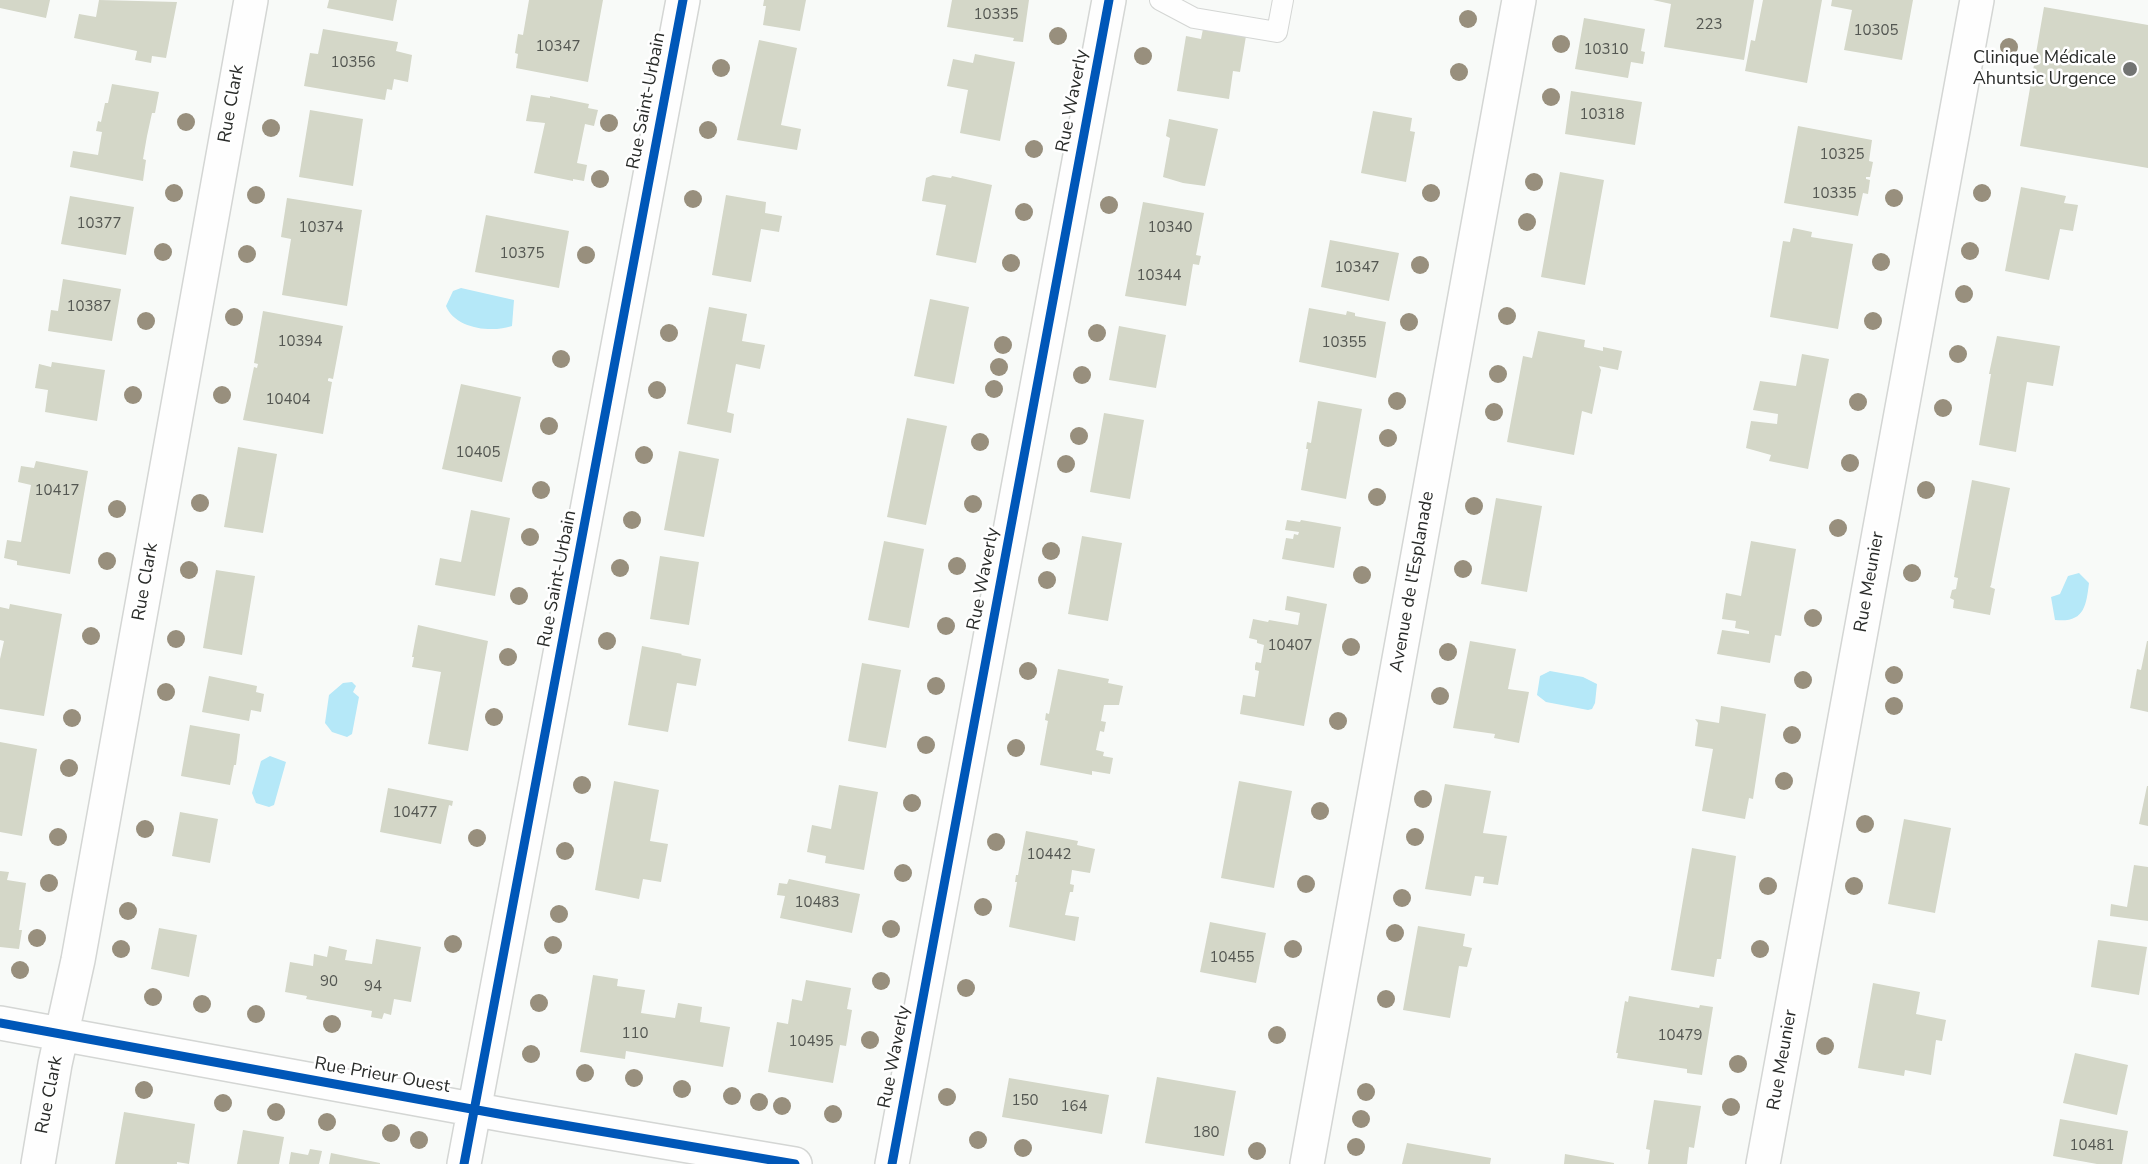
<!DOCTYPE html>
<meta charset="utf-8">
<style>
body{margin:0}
canvas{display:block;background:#f8faf8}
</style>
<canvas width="2148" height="1164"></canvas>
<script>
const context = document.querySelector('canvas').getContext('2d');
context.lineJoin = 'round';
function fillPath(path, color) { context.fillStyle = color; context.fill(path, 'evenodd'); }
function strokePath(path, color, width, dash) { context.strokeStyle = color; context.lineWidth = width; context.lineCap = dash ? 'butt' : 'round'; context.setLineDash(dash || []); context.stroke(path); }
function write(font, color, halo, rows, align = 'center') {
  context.font = font + ' "Nunito Sans",sans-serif'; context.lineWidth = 5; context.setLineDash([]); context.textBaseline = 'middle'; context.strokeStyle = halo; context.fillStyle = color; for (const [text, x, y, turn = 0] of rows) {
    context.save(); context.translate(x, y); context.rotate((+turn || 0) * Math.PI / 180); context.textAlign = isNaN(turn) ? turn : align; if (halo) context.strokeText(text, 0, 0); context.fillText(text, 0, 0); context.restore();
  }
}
const water = new Path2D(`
 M461,288l53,12 -2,26c-20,7 -57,3 -66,-20l7,-15z
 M2079,573l10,10c-3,24 -5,40 -34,37l-4,-23 9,-3 8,-18z
 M1550,671l33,6 14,7 -2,19 -3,6 -4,1 -42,-8 -9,-7 3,-19z
 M352,682l4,4 -3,6 6,5 -7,37 -5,3 -15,-5 -7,-9 4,-28 14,-12z
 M270,756l16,6 -12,43 -5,2 -13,-4 -4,-10 9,-32z`);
const building = new Path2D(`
 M0,0h50l-4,18 -46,-10z
 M99,0l78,2 -11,56 -14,-2 -1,7 -16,-3 2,-9 -63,-13 5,-24 17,3z
 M329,0h68l-4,21 -66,-13z
 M529,0h74l-15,82 -72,-14 2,-14 -3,-1 3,-19 5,1z
 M764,0h42l-6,31 -37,-6 3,-19h-3z
 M952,0h77l-6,42 -10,-1 1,-3 -67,-11z
 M1653,0h101l-10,60 -80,-13 7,-43z
 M1763,0h59l-15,83 -62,-12 6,-31 4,1z
 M1832,0h81l-11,60 -58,-10 8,-40 -21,-4z
 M2044,7l104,18v143l-128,-22z
 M1584,18l61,11 -4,22 4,1 -2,12 -12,-2 -3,16 -53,-9z
 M323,29l75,13 -2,9 16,4 -4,27 -14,-3 -2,11 -5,-1 -2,11 -81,-14 6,-33 8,1z
 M1203,29l43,7 -6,36 -7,-1 -4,28 -52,-8 9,-55 15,3z
 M759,40l38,8 -16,77 20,4 -4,21 -60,-10z
 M975,54l40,8 -15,79 -40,-8 8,-43 -21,-4 6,-27 20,4z
 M112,84l47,8 -4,21h-3l-5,23 -4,23 3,1 -3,21 -73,-14 3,-16 25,4 4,-23 -6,-1 2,-10 3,1 4,-19h3z
 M1571,91l71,11 -7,43 -70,-11z
 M531,95l19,3v-2l39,8 -1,4 10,2 -4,16 -9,-2 -8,39 10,2 -3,16 -11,-2v2l-39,-8 11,-50 -19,-2z
 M310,110l53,9 -10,67 -54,-9z
 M1373,111l39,7 -2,13 5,1 -9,50 -45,-9z
 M1169,119l49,10 -13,57 -22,-3 -20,-6 7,-39 -4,-2z
 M1798,126l74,14 -3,21 4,1 -3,15h-4v2l4,1 -2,14 -5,-1 -5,23 -74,-13z
 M1560,172l44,8 -19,105 -44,-8z
 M933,175l18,3 1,-2 40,9 -16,78 -40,-8 10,-50 -24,-4 4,-23z
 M2021,187l45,9 -2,7 14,2 -5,26 -13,-2 -11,51 -44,-9z
 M726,195l40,7 -1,11 17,3 -3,16 -18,-3 -10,53 -39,-7z
 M70,196l64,11 -8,48 -65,-11z
 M287,198l75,12 -15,96 -65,-11 9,-56 -10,-2z
 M1143,202l61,11 -8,42 5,1 -2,9 -6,-1 -7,42 -61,-10z
 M486,215l83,16 -10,57 -84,-16z
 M1793,228l19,4 -1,5 42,7 -15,85 -68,-12 13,-76 7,1z
 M1330,240l69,13 -10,48 -68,-14z
 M63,279l58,10 -9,52 -64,-10 3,-21 7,1z
 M930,299l39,8 -15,77 -40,-8z
 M709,307l38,7 -5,27 23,4 -5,24 -24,-5 -9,48 7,2 -3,19 -44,-9z
 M1309,308l37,7 1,-4 8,2v3l31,6 -10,56 -77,-16z
 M263,311l80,15 -10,53 -4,-1 -1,1v2l4,1 -9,52 -80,-14 11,-53 3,1 1,-4 -4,-1z
 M1119,326l47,9 -10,53 -47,-8z
 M1538,331l47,9 -1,7 19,4v-4l19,4 -4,19 -19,-4 2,4 -9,44 -10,-3 -8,44 -67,-13 16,-86 9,2z
 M1997,336l63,10 -7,40 -26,-4 -11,70 -37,-7 12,-71h-2z
 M1802,354l27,5 -21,110 -39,-8 2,-6 -25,-7 5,-27 26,3 1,-10 -25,-4 7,-29 36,5z
 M52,362l53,8 -8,51 -52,-9 3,-22 -13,-2 4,-24 12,3z
 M461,384l60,13 -19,85 -60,-13z
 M1318,401l44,8 -16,90 -45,-9 7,-41h-2l1,-7 4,1z
 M1104,413l40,7 -14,79 -40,-7z
 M907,418l40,8 -21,99 -39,-8z
 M238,447l39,7 -14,79 -39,-6z
 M679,451l40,8 -15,78 -40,-7z
 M36,461l52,10 -18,103 -53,-9v-4l-13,-3 3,-18 14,2 10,-57 -13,-3 3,-16 13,2z
 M1972,480l38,8 -19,97 -1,2 5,2 -5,26 -37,-7 1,-8 -4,-2 2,-8 4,-1 2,-11 -4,-1z
 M1496,498l46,8 -15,86 -46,-8z
 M471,510l39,8 -15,78 -60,-11 5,-27 21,4z
 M1287,520l13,2 1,-2 40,7 -7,41 -52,-9 4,-21 7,1 1,-5 4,1 1,-3 -14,-2z
 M1082,536l40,7 -14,78 -40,-7z
 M884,541l40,8 -15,79 -41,-8z
 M1751,541l45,8 -15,87 -6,-1 -5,28 -53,-9 5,-24 27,4v-3l-14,-3 1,-7 -14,-2 4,-26 15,3z
 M660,556l39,6 -10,63 -39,-6z
 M216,570l39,6 -13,79 -39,-7z
 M1287,596l40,8 -23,122 -64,-12 3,-19 12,2 4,-26 -4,-1v-4l1,-4 5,1 3,-18 -7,-2v-3l-8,-2 4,-19 15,3 1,-2 29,5 2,-12 -15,-3z
 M10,604l52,10 -18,102 -44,-7v-50l4,-18 -4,-1v-33l9,2z
 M418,625l70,16 -20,110 -40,-7 13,-72 -29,-5 2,-10h-2z
 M1470,641l46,8 -8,40 21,3 -10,51 -25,-5 1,-4 -42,-6z
 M2147,641h1v71l-18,-4 7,-39 4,1z
 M642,646l40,8 -1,1 20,4 -5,27 -19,-3 -9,49 -40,-7z
 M862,663l39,7 -15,78 -38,-7z
 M1058,669l51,10 -1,4 15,3 -4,19h-15l-3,16 5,1 -2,10 -4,-1 -4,19 8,2 -1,4 10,2 -3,16 -18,-3v4l-52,-10 8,-44 -3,-1 1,-7 3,1z
 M209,676l48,10 -1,6 8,2 -3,18 -10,-2 -2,11 -47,-9z
 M1721,706l45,8 -13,85 -4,-1 -4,21 -43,-8 11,-62 -18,-3 3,-23 -3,-4 24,4z
 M190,725l50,9 -4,31h-2l-4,20 -49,-9z
 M0,742l37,7 -15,87 -22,-4z
 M614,781l45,9 -9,51 18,3 -7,38 -18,-3 -4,20 -44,-9z
 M1239,781l53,10 -18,97 -53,-10z
 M1445,784l46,7 -8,42 24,3 -9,49 -15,-2 1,-6 -9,-1 -4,20 -46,-7z
 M839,785l39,7 -14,78 -39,-7 1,-7 -19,-4 5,-27 19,4z
 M2147,786h1v40l-9,-2z
 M388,788l65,13 -1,5 -3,-1 -8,39 -61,-12z
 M180,812l38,7 -8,44 -38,-7z
 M1904,819l47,9 -16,85 -47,-9z
 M1026,831l52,10 -1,4 18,4 -5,24 -18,-3 -2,14 4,1 -1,7h-3l-5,23 14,2 -4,24 -66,-14 8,-45h-2l1,-7h2z
 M1692,848l44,8 -15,103h-4l-3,18 -43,-7z
 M2134,865l14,2v54l-38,-5 1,-12 16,3z
 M0,871l9,1 -2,8 19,3 -7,47h3l-3,19 -19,-2z
 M789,879l71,15 -8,39 -72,-15 5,-22 -8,-1 2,-12 8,1z
 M1210,922l56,11 -10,50 -56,-11z
 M1418,926l47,8 -2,12 9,2 -5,19 -8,-1 -9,52 -47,-8z
 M159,928l38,7 -8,42 -38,-8z
 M376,939l45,8 -10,55 -17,-3 -3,16 -7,-2 -2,6 -11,-2 1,-6 -66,-12 1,-3 -22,-4 5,-30 23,4 1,-12 13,3 2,-11 18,4 -2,10 27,4z
 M2098,940l49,7 -8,48 -48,-8z
 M593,975l25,4 -1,7 28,4 -4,23 34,5 3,-15 24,4 -2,15 30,5 -7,40 -97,-16 -1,8 -45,-7z
 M806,980l45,8 -4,21 5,1 -6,36 -6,-1 -7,38 -65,-11 9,-50 11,2 4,-25 10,2z
 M1873,983l47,9 -4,22 30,6 -4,21 -6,-1 -5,35 -26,-5 -1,6 -46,-8z
 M1629,996l70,12 1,-3 13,2 -11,68 -15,-2v-4l-70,-11 1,-5h-2l9,-52 3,1z
 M2075,1053l53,12 -11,50 -54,-12z
 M1157,1077l79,14 -12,65 -79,-13z
 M1009,1078l100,17 -7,39 -100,-17z
 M1654,1100l47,6 -7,42 -5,-1 -2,17h-39l2,-14 -4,-1z
 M124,1112l71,12 -6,40 -12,-2v2h-62z
 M2060,1119l68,12 -6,33h-25l-44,-8z
 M243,1130l41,7 -5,27h-42z
 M1407,1143l84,15 -1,6h-88z
 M310,1149l12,2 -3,13h-30l2,-12 17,3z
 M331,1153l49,10v1h-51z
 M1565,1154l49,9v1h-50z`);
const service = new Path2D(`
 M1160,0l34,18 83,14 6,-32`);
const minor = new Path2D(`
 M0,1023l510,93 285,48
 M38,1164l17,-100 23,-104 173,-960
 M464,1164l219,-1164
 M892,1164l217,-1164
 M1307,1164l212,-1164
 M1763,1164l214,-1164`);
const cycleway = new Path2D(`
 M0,1023l510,93 285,48
 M464,1164l219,-1164
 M892,1164l217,-1164`);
const trees = [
 [1468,19],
 [1058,36],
 [1561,44],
 [2009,47],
 [1143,56],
 [721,68],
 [1459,72],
 [1551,97],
 [186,122],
 [609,123],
 [271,128],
 [708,130],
 [1034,149],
 [600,179],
 [1534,182],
 [174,193],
 [1431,193],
 [1982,193],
 [256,195],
 [1894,198],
 [693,199],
 [1109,205],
 [1024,212],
 [1527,222],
 [1970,251],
 [163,252],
 [247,254],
 [586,255],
 [1881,262],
 [1011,263],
 [1420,265],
 [1964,294],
 [1507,316],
 [234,317],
 [146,321],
 [1873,321],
 [1409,322],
 [669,333],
 [1097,333],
 [1003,345],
 [1958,354],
 [561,359],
 [999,367],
 [1498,374],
 [1082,375],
 [994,389],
 [657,390],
 [133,395],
 [222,395],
 [1397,401],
 [1858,402],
 [1943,408],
 [1494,412],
 [549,426],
 [1079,436],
 [1388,438],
 [980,442],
 [644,455],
 [1850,463],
 [1066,464],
 [541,490],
 [1926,490],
 [1377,497],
 [200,503],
 [973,504],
 [1474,506],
 [117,509],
 [632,520],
 [1838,528],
 [530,537],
 [1051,551],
 [107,561],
 [957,566],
 [620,568],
 [1463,569],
 [189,570],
 [1912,573],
 [1362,575],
 [1047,580],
 [519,596],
 [1813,618],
 [946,626],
 [91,636],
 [176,639],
 [607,641],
 [1351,647],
 [1448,652],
 [508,657],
 [1028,671],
 [1894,675],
 [1803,680],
 [936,686],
 [166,692],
 [1440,696],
 [1894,706],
 [494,717],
 [72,718],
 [1338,721],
 [1792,735],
 [926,745],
 [1016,748],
 [69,768],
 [1784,781],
 [582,785],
 [1423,799],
 [912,803],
 [1320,811],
 [1865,824],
 [145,829],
 [58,837],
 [1415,837],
 [477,838],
 [996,842],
 [565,851],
 [903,873],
 [49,883],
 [1306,884],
 [1768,886],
 [1854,886],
 [1402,898],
 [983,907],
 [128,911],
 [559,914],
 [891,929],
 [1395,933],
 [37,938],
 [453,944],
 [553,945],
 [121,949],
 [1293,949],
 [1760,949],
 [20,970],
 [881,981],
 [966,988],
 [153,997],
 [1386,999],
 [539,1003],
 [202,1004],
 [256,1014],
 [332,1024],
 [1277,1035],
 [870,1040],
 [1825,1046],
 [531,1054],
 [1738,1064],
 [585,1073],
 [634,1078],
 [682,1089],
 [144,1090],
 [1366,1092],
 [732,1096],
 [947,1097],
 [759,1102],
 [223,1103],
 [782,1106],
 [1731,1107],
 [276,1112],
 [833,1114],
 [1361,1119],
 [327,1122],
 [391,1133],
 [419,1140],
 [978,1140],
 [1356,1147],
 [1023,1148],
 [1257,1151]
];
const markers = [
 [2130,69,8,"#727472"]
];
const numberNames = [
 ["10335",996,15],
 ["223",1709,25],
 ["10305",1876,31],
 ["10347",558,47],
 ["10310",1606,50],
 ["10356",353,63],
 ["10318",1602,115],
 ["10325",1842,155],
 ["10335",1834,194],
 ["10377",99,224],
 ["10374",321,228],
 ["10340",1170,228],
 ["10375",522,254],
 ["10347",1357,268],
 ["10344",1159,276],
 ["10387",89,307],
 ["10394",300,342],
 ["10355",1344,343],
 ["10404",288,400],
 ["10405",478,453],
 ["10417",57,491],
 ["10407",1290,646],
 ["10477",415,813],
 ["10442",1049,855],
 ["10483",817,903],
 ["10455",1232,958],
 ["90",329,982],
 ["94",373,987],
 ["110",635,1034],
 ["10479",1680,1036],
 ["10495",811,1042],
 ["150",1025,1101],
 ["164",1074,1107],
 ["180",1206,1133],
 ["10481",2092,1146]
];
const poiNames = [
 ["Clinique Médicale",2116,59],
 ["Ahuntsic Urgence",2116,80]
];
const streetNames = [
 ["Rue Saint-Urbain",647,101,-79],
 ["Rue Waverly",1073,101,-79],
 ["Rue Clark",232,104,-80],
 ["Rue Saint-Urbain",558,579,-79],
 ["Rue Waverly",984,579,-79],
 ["Rue Clark",146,582,-80],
 ["Avenue de l'Esplanade",1413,582,-80],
 ["Rue Meunier",1870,582,-80],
 ["Rue Waverly",895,1057,-79],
 ["Rue Meunier",1783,1060,-80],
 ["Rue Prieur Ouest",382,1076,10],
 ["Rue Clark",50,1095,-79]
];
fillPath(water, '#b5e8f8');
fillPath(building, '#d4d7c8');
strokePath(service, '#d4d6d4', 22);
strokePath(minor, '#d4d6d4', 36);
strokePath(service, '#fefefe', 20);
strokePath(minor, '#fefefe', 33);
strokePath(cycleway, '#0057b8', 9);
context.fillStyle = '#988f7d';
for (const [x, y] of trees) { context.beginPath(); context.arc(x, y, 9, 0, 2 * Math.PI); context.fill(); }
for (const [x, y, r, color] of markers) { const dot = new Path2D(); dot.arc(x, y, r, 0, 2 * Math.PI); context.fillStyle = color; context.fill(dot); strokePath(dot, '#fff', 2); }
write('15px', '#545752', null, numberNames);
write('18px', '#2a2c2a', '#fff', poiNames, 'right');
write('18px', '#2a2c2a', '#fff', streetNames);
</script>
